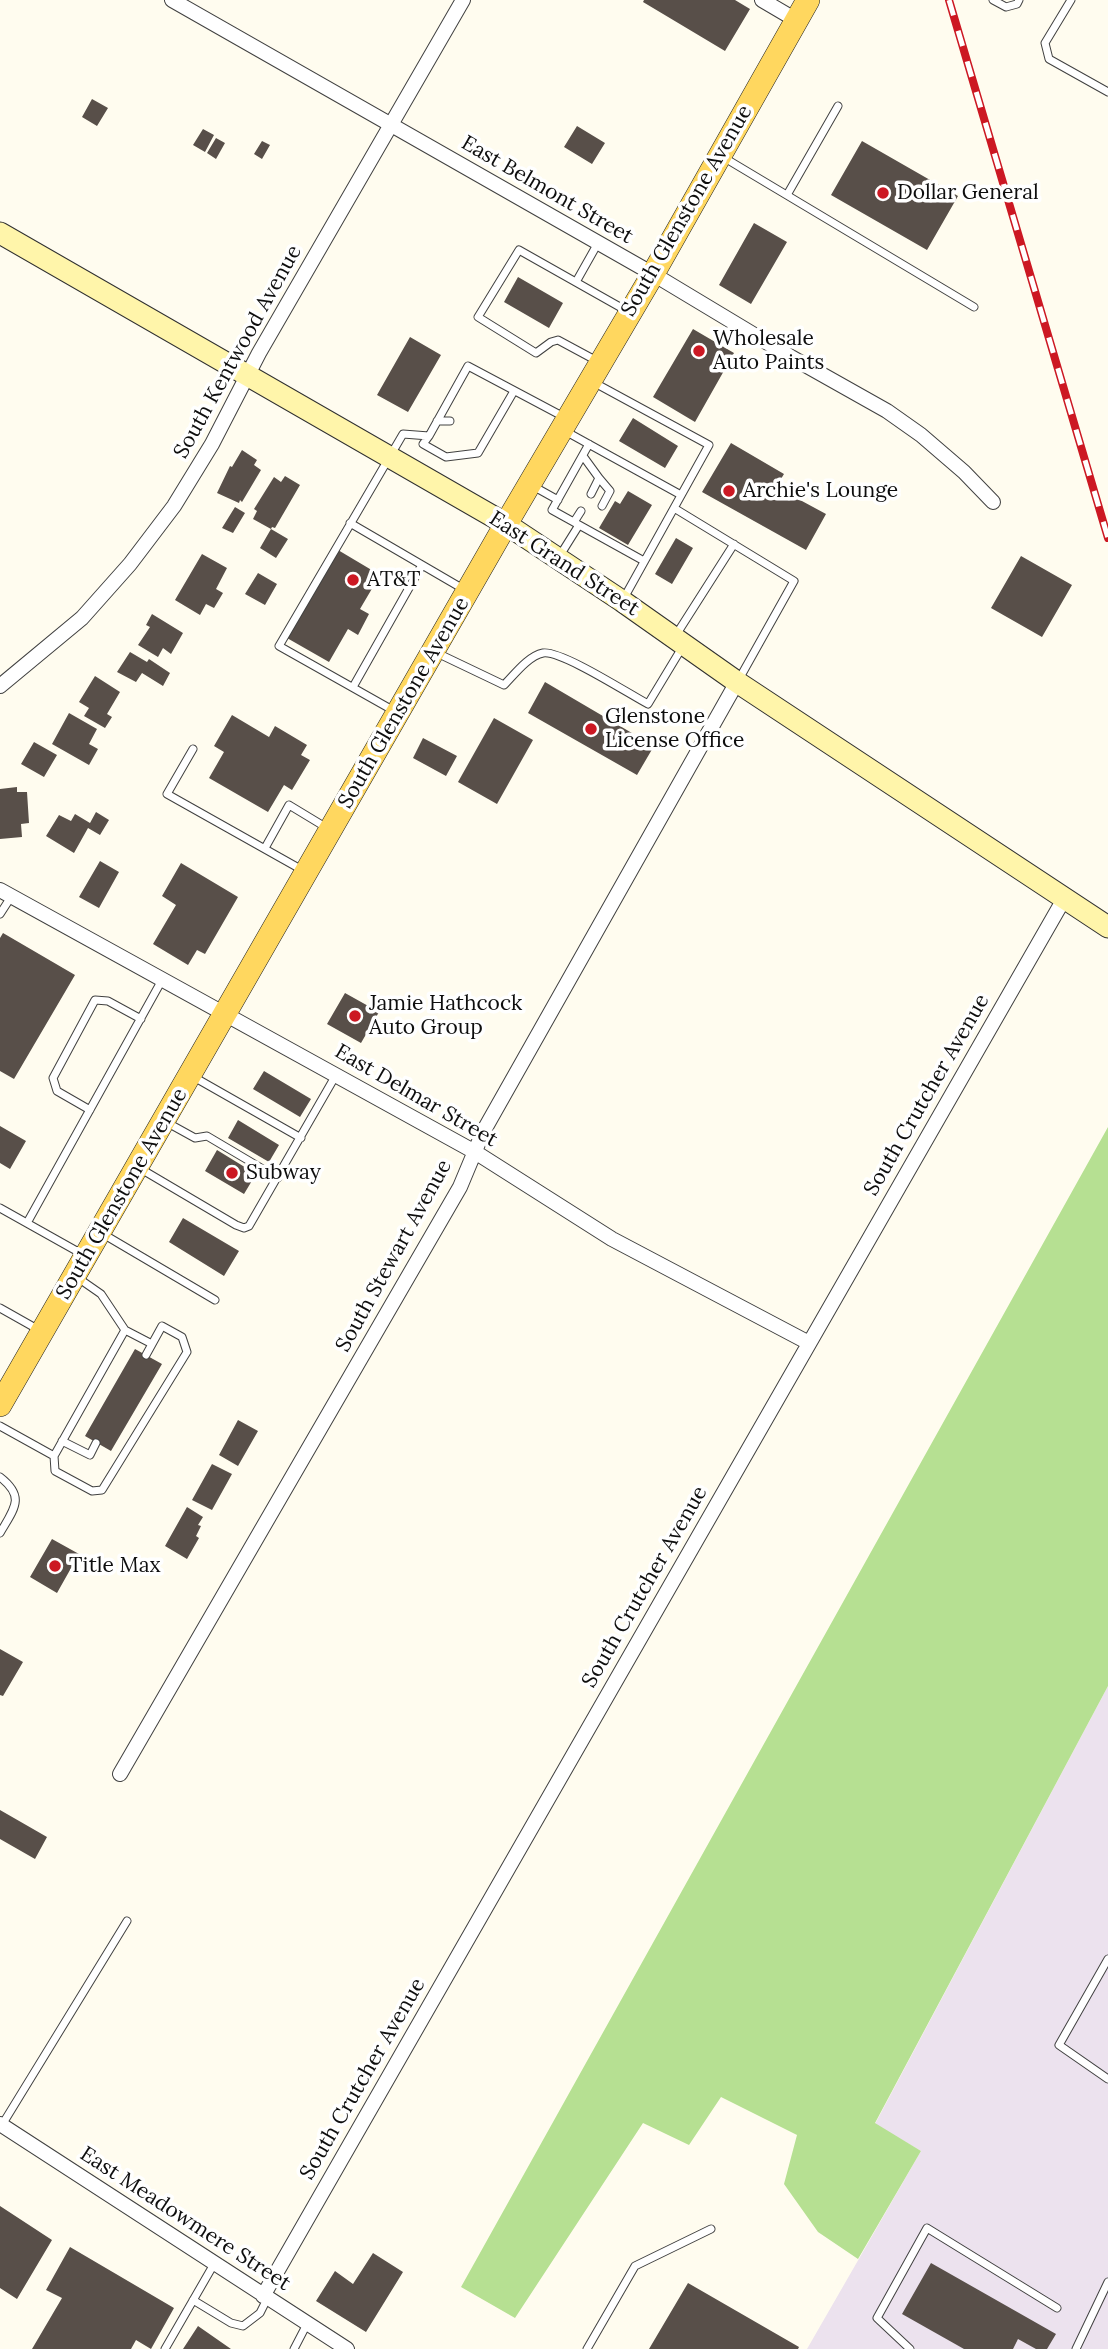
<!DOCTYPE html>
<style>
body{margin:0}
canvas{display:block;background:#fffcef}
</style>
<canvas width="1108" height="2349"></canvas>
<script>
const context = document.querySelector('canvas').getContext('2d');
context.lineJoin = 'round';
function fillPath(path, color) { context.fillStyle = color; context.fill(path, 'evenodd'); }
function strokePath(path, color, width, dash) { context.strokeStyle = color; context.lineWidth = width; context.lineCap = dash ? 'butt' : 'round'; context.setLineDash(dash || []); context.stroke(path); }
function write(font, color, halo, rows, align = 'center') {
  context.font = font + ' Lora,serif'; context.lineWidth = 7; context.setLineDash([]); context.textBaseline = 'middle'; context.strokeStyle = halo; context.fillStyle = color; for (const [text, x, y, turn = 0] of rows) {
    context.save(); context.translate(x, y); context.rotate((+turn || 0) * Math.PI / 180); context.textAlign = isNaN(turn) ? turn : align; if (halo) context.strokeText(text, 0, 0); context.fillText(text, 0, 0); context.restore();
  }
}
const industrial = new Path2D(`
 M1108,1686v663h-301l114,-198 -46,-27z`);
const forest = new Path2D(`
 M1108,1127v559l-233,437 46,28 -63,108 -40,-27 -34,-48 13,-49 -76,-38 -32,48 -46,-22 -128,195 -54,-31z`);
const building = new Path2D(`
 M644,0h91l15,9 -25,42 -82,-49z
 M92,99l16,9 -11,18 -15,-9z
 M577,126l28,17 -13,21 -28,-17z
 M203,129l11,6 -9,17 -12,-7z
 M216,138l9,5 -9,16 -9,-6z
 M262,141l8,4 -8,14 -8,-5z
 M862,141l96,55 -31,54 -96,-55z
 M754,223l33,19 -36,62 -32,-19z
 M518,277l45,26 -14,25 -45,-26z
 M693,329l41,24 -39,69 -42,-25z
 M410,337l31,18 -33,57 -31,-17z
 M633,418l45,28 -13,22 -46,-27z
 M731,443l53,31 -8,13 50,27 -20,36 -104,-58z
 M242,450l15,10 -3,5 7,5 -19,32 -2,-2 -1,3 -22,-10 13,-27 2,1z
 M285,476l15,9 -25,43 -3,-1 -1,2 -18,-10 4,-8 -3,-2 20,-32 7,5z
 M628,491l24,14 -24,40 -29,-17 16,-27 5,3z
 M235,507l10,6 -12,20 -11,-5z
 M271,529l17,10 -12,19 -16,-10z
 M676,538l17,10 -21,36 -17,-10z
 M338,550l42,25 -20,34 9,5 -11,21 -10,-6 -19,33 -42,-24z
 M202,554l25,14 -11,21 7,4 -9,15 -8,-4 -6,11 -25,-15z
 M1021,556l51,29 -30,52 -51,-29z
 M258,573l19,11 -12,21 -20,-11z
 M152,614l31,19 -12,21 -8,-6 -5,9 -20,-12 12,-18 -4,-2z
 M130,652l17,10 2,-3 21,14 -7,13 -21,-13 -6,9 -19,-10z
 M95,676l25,16 -13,22 5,3 -7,11 -21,-12 5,-8 -10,-6z
 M545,682l109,64 -17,29 -109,-62z
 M69,713l28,16 -8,15 9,5 -9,16 -37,-21z
 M232,715l37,22 6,-11 32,19 -6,10 9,5 -18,30 -8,-5 -16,27 -59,-34 15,-26 -10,-6z
 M494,718l39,22 -36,64 -39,-22z
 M423,738l34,18 -11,20 -33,-18z
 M34,742l23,13 -13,22 -23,-13z
 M17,787v5h10l2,31 -8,1 1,13 -22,2v-50z
 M96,812l13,8 -9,15 -12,-7 -14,25 -28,-17 13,-21 12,6 4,-7 15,9z
 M100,861l19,11 -20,36 -20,-11z
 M181,863l57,34 -33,57 -8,-4 -9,15 -35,-21 23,-39 -14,-9z
 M3,933l72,42 -61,104 -14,-8v-133z
 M345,993l34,19 -18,31 -34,-19z
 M264,1071l47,28 -11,18 -47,-28z
 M238,1120l41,25 -10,17 -41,-24z
 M0,1126l26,15 -16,28 -10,-6z
 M217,1150l39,24 -12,20 -39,-23z
 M183,1218l56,33 -15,25 -55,-34z
 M135,1349l27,15 -51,87 -26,-15z
 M238,1420l20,11 -20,35 -19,-11z
 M212,1464l20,10 -20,36 -20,-10z
 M187,1507l16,10 -5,8 3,1 -5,10 3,2 -12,21 -22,-13z
 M52,1539l27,15 -22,39 -27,-16z
 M0,1649l23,13 -20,34 -3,-1z
 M0,1810l47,27 -12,22 -35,-20z
 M0,2206l52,34 -35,59 -17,-11z
 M70,2247l104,61 -23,41 -15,-9 -5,9h-99l30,-51 -16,-8z
 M373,2253l30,19 -37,60 -50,-31 19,-30 18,13z
 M931,2263l125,71 -9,15h-11l-18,-10 -5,10h-49l-62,-35z
 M688,2283l111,64 -1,2h-149z
 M198,2326l33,23h-48z`);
const lane = new Path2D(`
 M993,0l13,7 11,-3 2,-4
 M1071,0l-26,43 4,16 59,33
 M723,157l251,150
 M787,195l51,-89
 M576,282l22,-39
 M597,361l-39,-21 -7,2 -15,11 -58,-36 41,-67 108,61
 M593,382l116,63 -85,153
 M437,421h13
 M565,431l116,64
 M429,436l-6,8 23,13 32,-4 36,-62
 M589,444l-37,66 92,51
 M583,456l16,22 -8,16
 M599,478l11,13 -8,15
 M531,485l27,15
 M674,508l120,73 -56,100
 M574,522l7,-11
 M350,523l115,67
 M559,557l20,-32
 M676,635l58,-91
 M437,653l67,32c10,-10 24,-29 39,-32 18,-3 86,41 105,51l35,-58
 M353,687l69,-122
 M396,712l-117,-66 124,-212 26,2 39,-70 96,51
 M193,749l-26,45 137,77
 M265,848l24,-43 38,23
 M0,914l11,-17
 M192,1076l109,62
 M90,1110l-33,-19 -4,-13 42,-78 13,1 33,18
 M166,1122l29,16 12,-2 71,42
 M141,1169l95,56 8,3 5,-2 87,-151
 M0,1208l82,46
 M27,1223l135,-243
 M103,1234l112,66
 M78,1278l23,16 24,36 -71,126 1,15 37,20 10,-1 85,-138 -5,-15 -20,-11 -16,29
 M0,1308l39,22
 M125,1330l27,14
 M0,1426l54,30
 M62,1441l28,14 6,-12
 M0,1477c26,20 14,32 0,56
 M1108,1959l-49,86 49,34
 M2,2125l125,-204
 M193,2300l38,23 12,3 17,-13 7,-14
 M165,2349l49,-85
 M294,2349l13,-25
 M587,2349l48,-83 76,-37
 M910,2349l-33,-31 50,-90 130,80
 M1076,2349l32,-67`);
const street = new Path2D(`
 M172,0l481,274 138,83 96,54 34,24 43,37 29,30
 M762,0l34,20
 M0,686l82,-68 48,-54 44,-58 38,-62 47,-91 204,-353
 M0,890l475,262 137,87 197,104
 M120,1774l340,-587 23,-55 254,-450
 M0,2124l347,225
 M263,2296l801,-1397`);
const secondary = new Path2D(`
 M0,233l506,291 116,77 115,81 371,245`);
const primary = new Path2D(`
 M0,1405l506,-881 147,-250 155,-274`);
const rail = new Path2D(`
 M949,0l159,538`);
const markers = [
 [883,193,7,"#cc1823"],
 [699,351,7,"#cc1823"],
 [729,491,7,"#cc1823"],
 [353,580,7,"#cc1823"],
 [591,729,7,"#cc1823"],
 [355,1016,7,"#cc1823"],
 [232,1173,7,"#cc1823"],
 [55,1566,7,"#cc1823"]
];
const streetNames = [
 ["East Belmont Street",547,190,30],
 ["South Glenstone Avenue",687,211,-60],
 ["South Kentwood Avenue",238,352,-61],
 ["East Grand Street",564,564,33],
 ["South Glenstone Avenue",404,703,-60],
 ["South Crutcher Avenue",927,1095,-60],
 ["East Delmar Street",416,1096,30],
 ["South Glenstone Avenue",122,1194,-60],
 ["South Stewart Avenue",394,1256,-61],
 ["South Crutcher Avenue",645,1587,-60],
 ["South Crutcher Avenue",363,2079,-60],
 ["East Meadowmere Street",185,2219,33]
];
const poiNames = [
 ["Dollar General",897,193],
 ["Wholesale",713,339],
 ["Auto Paints",713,363],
 ["Archie's Lounge",743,491],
 ["AT&T",367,580],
 ["Glenstone",605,717],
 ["License Office",605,741],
 ["Jamie Hathcock",369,1004],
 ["Auto Group",369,1028],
 ["Subway",246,1173],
 ["Title Max",69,1566]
];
fillPath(industrial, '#ece2ee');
fillPath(forest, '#b6e092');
fillPath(building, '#584f49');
strokePath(lane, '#414141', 9);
strokePath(street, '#414141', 16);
strokePath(secondary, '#303030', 23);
strokePath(primary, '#1f1f1f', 24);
strokePath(lane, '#fff', 7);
strokePath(street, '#fff', 14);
strokePath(secondary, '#fff5aa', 21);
strokePath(primary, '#ffd75f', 23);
strokePath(rail, '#cc1823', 8);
strokePath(rail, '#fff', 5, [16]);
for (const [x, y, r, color] of markers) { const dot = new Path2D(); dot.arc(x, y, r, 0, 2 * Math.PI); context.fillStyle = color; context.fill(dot); strokePath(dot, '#fff', 2.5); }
write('21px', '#0e0e0e', '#fff', streetNames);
write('21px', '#0e0e0e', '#fff', poiNames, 'left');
</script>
